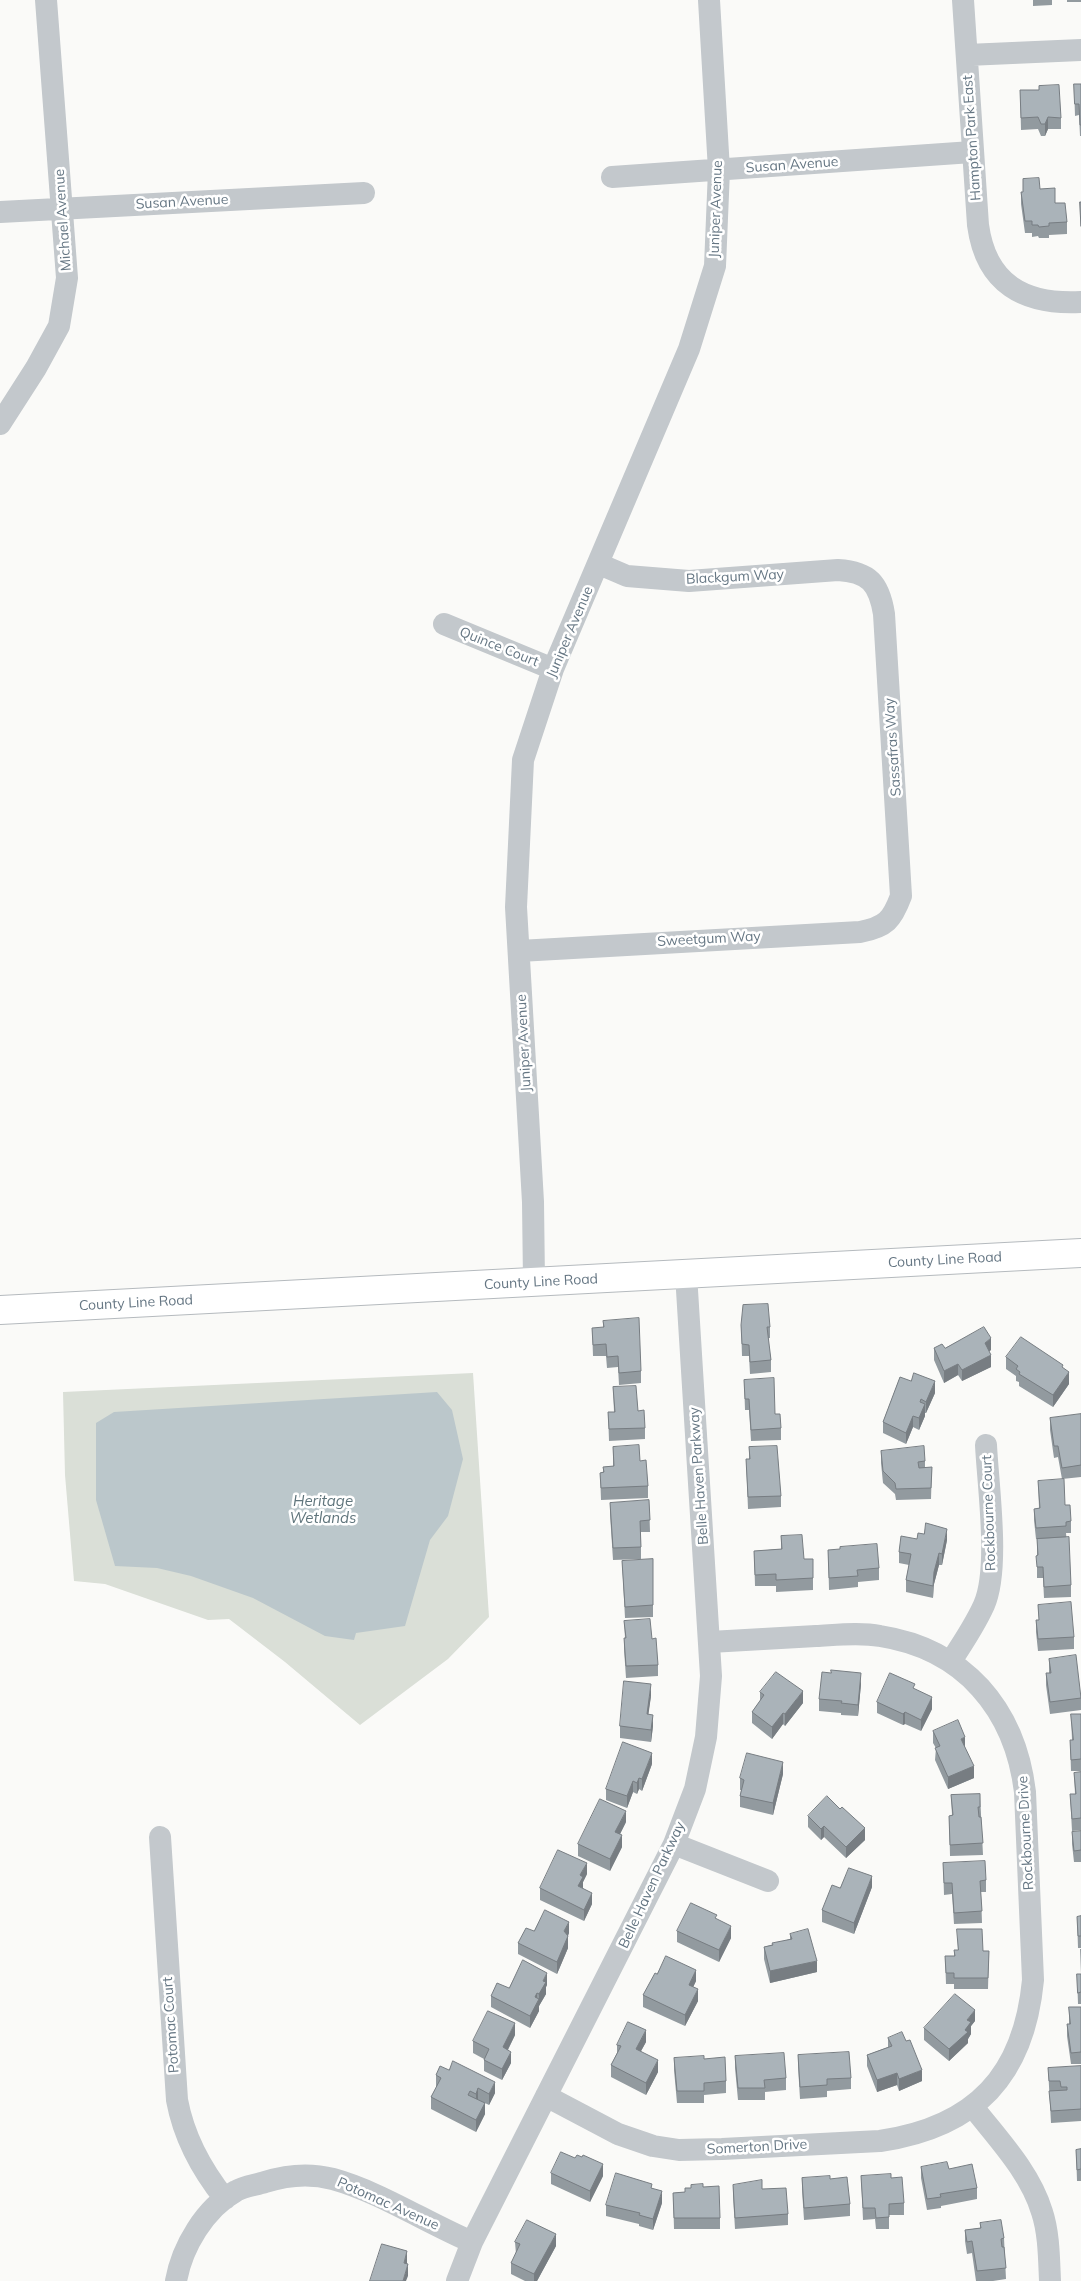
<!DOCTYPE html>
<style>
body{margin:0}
canvas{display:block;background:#fafaf8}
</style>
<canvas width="1081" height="2281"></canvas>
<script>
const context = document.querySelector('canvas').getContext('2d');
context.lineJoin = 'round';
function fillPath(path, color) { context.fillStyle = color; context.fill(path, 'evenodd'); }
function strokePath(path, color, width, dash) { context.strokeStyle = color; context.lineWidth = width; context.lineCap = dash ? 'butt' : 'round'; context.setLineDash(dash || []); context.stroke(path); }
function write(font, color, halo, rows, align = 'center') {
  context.font = font + ' Mulish,sans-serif'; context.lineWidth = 5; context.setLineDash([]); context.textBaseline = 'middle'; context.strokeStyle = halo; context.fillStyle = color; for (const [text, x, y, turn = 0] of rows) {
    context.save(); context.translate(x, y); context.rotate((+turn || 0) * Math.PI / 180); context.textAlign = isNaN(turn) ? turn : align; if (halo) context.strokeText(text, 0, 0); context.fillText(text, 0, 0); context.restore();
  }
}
const green = new Path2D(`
 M473,1373l16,244 -41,42 -88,66 -75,-63 -56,-43 -21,1 -103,-36 -31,-3 -9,-106 -2,-83z`);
const water = new Path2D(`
 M437,1392l15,18 11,49 -15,57 -18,24 -25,86 -49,7 -2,7 -29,-4 -72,-38 -62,-22 -34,-8 -42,-2 -19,-66v-77l18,-11z`);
const minor = new Path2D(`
 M963,0l15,225c8,59 46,80 103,77
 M967,55l114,-5
 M612,177l360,-25
 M0,212l364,-19
 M0,424l36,-56 23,-42 8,-48 -21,-278
 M444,624l109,45
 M519,951l341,-19c26,-5 32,-12 41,-36l-17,-282c-5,-31 -15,-42 -46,-44l-149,11 -62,-5 -28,-12
 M534,1282l-1,-80 -17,-295 7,-147 30,-91 136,-320 26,-83 4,-96 -10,-170
 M951,1661c12,-18 24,-36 33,-56 16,-36 4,-119 2,-160
 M160,1837l17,263c7,38 24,69 48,99
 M674,1844l94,37
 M546,2096l72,38 35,12 26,4 43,-1 158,-8c96,-14 144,-66 153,-161l-8,-188c-10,-83 -61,-143 -145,-156 -20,-4 -44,-1 -64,0 -36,2 -71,4 -106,6
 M973,2107c25,32 57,65 69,105 7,21 7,47 8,69
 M176,2281c6,-34 29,-73 60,-90 8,-5 20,-6 29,-9 22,-7 45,-9 68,-3 47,13 94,44 139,63
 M457,2281l15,-39 202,-398 21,-55 11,-52 5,-61 -25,-402`);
const major = new Path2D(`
 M0,1310l1081,-57`);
const wall = new Path2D(`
 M1033,0h19v5l-19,1z
 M1067,0h14v2h-14z
 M1074,84h7v52h-1l-1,-21 -4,1z
 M1020,90l41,28v11h-13l-3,7h-4l-3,-7 -17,1z
 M1023,179l17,10 15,14 12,19v12l-18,1v3h-10l-1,-2 -6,1v-4h-7l-4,-29v-12h2z
 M603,1321l38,50v12l-22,2 -1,-18 -11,1 -1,-12h-13l-1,-28h11z
 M741,1325l29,2v11h-2l3,22v12l-21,2 -1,-18h-7z
 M934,1348l57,2 -2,1 2,16 -29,14 -4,-6 -14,8 -10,-23z
 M1006,1357l57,11 6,16 -16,23 -34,-21v-4l-3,-1v-5l-10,-7z
 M900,1377l35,16 -9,20h-1v3l-6,14 -6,-3 -7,17 -23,-11v-11z
 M744,1380l31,34 6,14v12l-30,1 -2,-31h-4z
 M613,1387l25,24 7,17v11l-36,2 -1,-29h6z
 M1081,1414v63l-19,2 -4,-22 -4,1 -4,-28v-12z
 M613,1447l27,14 8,25v12l-47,2 -1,-27 3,-1v-5l10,-1z
 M749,1447l32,49v11l-33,2 -2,-50h3z
 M881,1451l44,10v7l7,-1 -1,32 -35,1 -1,-6 -12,-11 -2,-20z
 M1038,1481l27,24 6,16v12h-5l5,52v12l-27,1 -1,-20h-6v-39h4h-5l-2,-19v-11l5,-1z
 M649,1500l1,32h-9v27l-28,1 -3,-46v-11z
 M781,1536l23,23h9v31l-37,2v-6h-21l-1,-35 27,-2z
 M917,1539l30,1 -5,25h-3l-5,19 -1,14 -27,-6v-12l3,-15 -10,-2v-11z
 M828,1550l51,18v12l-21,2v5l-29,3z
 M653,1559v58l-28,1 -3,-57z
 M1038,1605l36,32v12l-36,2 -2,-19v-12h3z
 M624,1621l34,44v11l-32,2 -2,-29v-11h1z
 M1049,1659l32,37v14l-31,4 -4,-29v-12h3z
 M861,1684l-3,32 -17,-1v-2l-22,-2v-12z
 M915,1689l17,20 -11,22 -16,-7 -2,1 -26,-12v-11z
 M760,1692l43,11 -18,23 -2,-2 -11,15 -20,-16v-11l8,-11z
 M651,1696l-3,18 5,12 -2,16 -31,-4v-12z
 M1071,1714h10v57h-10l-1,-31h2z
 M933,1731l32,17 9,30 -26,11 -13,-29 1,-12 -3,-5z
 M652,1764l-10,27 -3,-2 -2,5 -4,-2 -6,16 -21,-8v-11z
 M1081,1772v58l-9,1 -2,-37h5l-1,-21z
 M783,1774l-10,41 -33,-8v-11l1,-6h-1v-12z
 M980,1794l3,61 -33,1 -1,-40 3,-1 -1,-20z
 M808,1816l57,24 -19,18 -22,-21 -3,3 -13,-13z
 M626,1822l-6,12 2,13 -12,24 -32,-15v-12z
 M1081,1831v31h-7l-2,-18v-12z
 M943,1863l43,17v12h-5l1,31 -28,1 -2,-30 -8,1z
 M587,1874l-4,8v6l9,16 -8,17 -44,-21v-12z
 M872,1887l-18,47 -32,-12v-12l18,-22z
 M1081,1916v32h-3l-1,-31z
 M534,1931l35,2 -1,3v12l-11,26 -39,-20v-11z
 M677,1931l54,7 -12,24 -42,-20z
 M790,1934l27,38 -47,11 -6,-24v-12l26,-8z
 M1080,1949h1v55h-3l-1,-30h4z
 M954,1950l35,1 -1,38h-34v-5h-8l-1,-28h9z
 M657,1974l39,7 -3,6 5,14 -13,25 -42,-19v-12z
 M547,1985l-1,2v7l-7,12v-1v6l-9,17 -39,-21v-11l18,-8z
 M1069,2007h12v57h-10l-4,-28v-12h2z
 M975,2021l-4,5v8l-3,5v4l-19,18 -25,-21v-12z
 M515,2035l-7,15 3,13 -9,17 -18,-9v-12l-11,-6v-12z
 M888,2038l34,43 -23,10 -2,-6 -20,7 -10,-26v-11l21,-8z
 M646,2042l-5,9 17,21 -12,23 -35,-18v-12l6,-12v-8z
 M798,2055l53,23v11l-24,2v6l-27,2 -2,-33z
 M735,2056l51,22v12l-21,2v8h-27l-3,-32z
 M674,2058l30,1 22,22v12l-22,2v8h-27l-3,-33z
 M1081,2066v55l-30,2 -3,-55z
 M436,2075l59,18 -6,12 -4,-2v11l-9,18 -45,-23v-12l6,-10h-1z
 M1081,2149v32h-4l-1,-31z
 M921,2167l28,2 28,19v11l-36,7v2l-14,2 -6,-32z
 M551,2173l52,3 -13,26 -39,-18z
 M861,2176l30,2 13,25v12h-15v14h-13l-1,-10 -12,1z
 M802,2178l28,1 20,25v12l-46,4 -2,-30z
 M733,2185l29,4 26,25v11l-53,4 -2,-33z
 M703,2187l17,31v11h-46l-1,-36 12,-1z
 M652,2188l10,15 -9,27 -14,-4v-2l-33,-8v-11z
 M980,2223l24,15 2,41 -13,2h-17l-4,-28 -5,1 -2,-13v-11l15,-2z
 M515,2242l41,4 -19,35h-12l-14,-7v-11l5,-9z`);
const shadedWall = new Path2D(`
 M1048,117v12l-3,7v-12z
 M991,1338v12l-6,5v-12z
 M991,1355v12l-29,14v-11z
 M958,1364v11l-14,8v-12z
 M1069,1372v12l-16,23v-12z
 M935,1381v12l-9,20v-11z
 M925,1404v12l-6,14v-12z
 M913,1416v11l-7,17v-11z
 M947,1529v11l-5,25v-11z
 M939,1553v12l-5,19 -1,14 1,-26z
 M861,1673v11l-3,32v-11z
 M651,1684v12l-4,29v-11z
 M803,1691v12l-18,23v-12z
 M932,1697v12l-11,22v-11z
 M905,1712v12l-2,1v-11z
 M783,1713v11l-11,15v-12z
 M653,1715v11l-2,16v-12z
 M965,1737v12l-4,-10z
 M652,1753v11l-10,27v-12z
 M783,1762v12l-10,41v-12z
 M974,1766v12l-26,11v-12z
 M639,1778v11l-2,5v-11z
 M633,1781v11l-6,16v-12z
 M626,1811v11l-11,22v-12z
 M824,1826v11l-3,3v-11z
 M865,1828v12l-19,18v-11z
 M622,1835v12l-12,24v-12z
 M587,1863v11l-4,8v6l-5,-2 2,-11z
 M872,1876v11l-18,47v-11z
 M592,1893v11l-8,17v-11z
 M569,1922v11l-5,10v-12z
 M731,1926v12l-12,24v-12z
 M568,1936v12l-11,26v-12z
 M817,1961v11l-47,11v-12z
 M696,1970v11l-7,15v-11z
 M547,1973v12l-1,2v7l-7,12v-12l4,-13z
 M698,1989v12l-13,25v-11z
 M537,1993v10l2,-4v12l-9,17v-12l5,-19z
 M975,2010v11l-4,5v8l-3,5v4l-19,18v-12l18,-29z
 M515,2023v12l-12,24v-12z
 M646,2030v12l-10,18v-11z
 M511,2052v11l-9,17v-11z
 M658,2060v12l-12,23v-12z
 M922,2070v11l-23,10v-12z
 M897,2073v12l-20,7v-12z
 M495,2082v11l-6,12v-11z
 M478,2088v12l-2,5v-11z
 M485,2103v11l-9,18v-12z
 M603,2164v12l-13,26v-11z
 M662,2191v12l-9,27v-11z
 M556,2234v12l-19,35h-3v-7z
 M407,2251v12l-3,12v-12z
 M408,2264v12l-2,5h-3z`);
const building = new Path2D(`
 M1074,84h7v41h-1l-1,-21h-4z
 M1059,85l2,33 -13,-1 -3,7h-4l-3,-7 -17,1 -1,-28h19v-4z
 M1039,178l1,11 15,-1v15h10l2,19 -18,1v3l-10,1 -1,-2h-6v-4h-7l-4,-29h2v-13z
 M1080,202h1v24z
 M768,1304l2,23h-3l4,33 -21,2 -1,-17 -7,-1 -1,-19 2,-20z
 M639,1318l2,53 -22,2 -1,-17 -11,1 -1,-13 -13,1 -1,-17 12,-1 -1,-6z
 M984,1327l7,11 -6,5 6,12 -29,15 -4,-6 -14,7 -10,-23 8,-4 3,4z
 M1021,1337l42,28 -1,2 7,5 -16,23 -34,-21 1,-2 -4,-3 2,-3 -12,-9z
 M914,1373l21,8 -9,21 -5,-3 -1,3 5,2 -6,14 -6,-2 -7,17 -23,-11 17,-45 11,4z
 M774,1378l1,36h5l1,14 -30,2 -2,-31h-4l-1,-19z
 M636,1386l2,25 6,-1 1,18 -36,1 -1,-17h7l-2,-25z
 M1081,1414v51l-19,3 -4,-22h-4l-4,-28z
 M639,1445l1,16 6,-1 2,26 -47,2 -1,-15 4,-1 -1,-5 11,-1 -1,-19z
 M777,1446l4,50 -33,1 -2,-38h4l-1,-12z
 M924,1446l1,15 -7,1 1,6 13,-1 -1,21 -35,1 -1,-6 -12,-12 -2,-20z
 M1064,1479l1,26h5l1,16 -5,1v4l-30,2 -2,-19 6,-1 -2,-27z
 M649,1500l1,20 -10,1 1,26 -28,1 -3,-45z
 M926,1523l21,6 -5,25 -3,-1 -5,19 -1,14 -27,-6 5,-26 -12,-2 2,-16 16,3 1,-6 6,1z
 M802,1535l2,24h9v19l-37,2v-6l-21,1 -1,-24 28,-2 -1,-13z
 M1069,1537l2,48 -27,2 -1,-20h-6l-1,-11 2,-1 -1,-16z
 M877,1544l2,24 -22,2 1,6 -29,2 -1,-28 12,-1v-2z
 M653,1559v46l-28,2 -3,-46z
 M1071,1602l3,35 -36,2 -2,-19h3l-1,-15z
 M650,1619l2,20 4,-1 2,27 -32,1 -2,-28h2l-2,-17z
 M1076,1655l5,43 -31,4 -4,-29h5l-2,-14z
 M831,1670l30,3 -3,32 -17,-2 1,-2 -23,-2 3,-27 9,1z
 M776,1672l27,19 -18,23 -2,-1 -11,14 -20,-15 12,-17 -4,-3z
 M890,1673l25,11 -2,4 19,9 -11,23 -16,-8 -2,2 -26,-12z
 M624,1681l27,3 -4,30 6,1 -2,15 -31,-4z
 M1071,1714h10v45l-10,1 -1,-20h3z
 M958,1720l7,17 -4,2 13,27 -26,11 -13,-29 5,-2 -7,-15z
 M623,1742l29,11 -10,26 -3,-1 -2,5 -4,-2 -6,15 -21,-7z
 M747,1753l36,9 -10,41 -33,-7 4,-16 -4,-2z
 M1081,1772v46l-9,1 -2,-25h6l-2,-21z
 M980,1794v13h-2l1,10h2l2,26 -33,2 -1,-29 4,-1 -2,-20z
 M827,1796l13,13 2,-2 23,21 -19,19 -22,-21 -3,3 -13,-13z
 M600,1799l26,12 -11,21 7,3 -12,24 -32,-15z
 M1081,1831v19l-7,1 -2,-19z
 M558,1850l29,13 -7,12 3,2 -5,9 14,7 -8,17 -44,-22z
 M985,1861l1,19 -6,1 2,30 -28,2 -2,-30h-8l-1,-20z
 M849,1868l23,8 -18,47 -32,-13 10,-25 8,3z
 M691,1903l26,12 -2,3 16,8 -12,24 -42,-19z
 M545,1910l24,12 -5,9 4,5 -11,26 -39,-19 8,-15 8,3z
 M1081,1916v20h-3l-1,-19z
 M808,1929l9,32 -47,10 -6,-24 9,-2 -1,-2 20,-4 -2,-5z
 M957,1929h25l1,22h6l-1,27h-34v-5h-8l-1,-17h10l-1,-6h4z
 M666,1956l30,14 -7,15 9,4 -13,26 -42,-20 12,-22 2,1z
 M523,1960l24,13 -4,8 3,1 -7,12 -2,-1 -2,4 4,2 -9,17 -39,-20 6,-13 12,5z
 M1077,1974h4v18l-3,1z
 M955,1994l20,16 -8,10 4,2 -6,8 3,2 -19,17 -25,-21z
 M1069,2007h12v45l-10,1 -4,-29h3z
 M488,2011l27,12 -12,24 8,5 -9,17 -18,-9 5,-11 -16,-8z
 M628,2022l18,8 -10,19 22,11 -12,23 -35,-18 10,-19 -4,-1z
 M902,2032l4,9 4,-1 12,30 -23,9 -2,-6 -20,7 -10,-25 25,-9 -4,-8z
 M849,2052l2,26 -24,1v6l-27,2 -2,-32z
 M784,2053l2,25 -22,2 1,8h-27l-3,-32z
 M704,2056v3l21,-2 1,24 -22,2v8h-27l-3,-33z
 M453,2061l42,21 -6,12 -11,-6 -2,6 -6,-3 -2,4 17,8 -9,17 -45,-23 10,-19 -5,-3 4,-9 9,4z
 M1081,2066v43l-30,2 -2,-20 18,-1v-3h-6l-1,-6h-11l-1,-13z
 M1081,2149v20l-4,1 -1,-20z
 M561,2152l14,6 2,-3 5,2 1,-2 20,9 -13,27 -39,-18z
 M947,2162l2,7 23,-5 5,24 -37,6 1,3 -14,2 -6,-32z
 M616,2173l36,11 -1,4 11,3 -9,28 -14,-4 1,-2 -34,-8z
 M891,2174v4l11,-1 2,26 -15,1v13l-13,1 -1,-10h-12l-2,-32z
 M830,2176v3l17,-2 3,27 -46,4 -2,-30z
 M762,2180v9l24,-1 2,26 -53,4 -2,-33z
 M703,2184v3l16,-1 1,32h-46l-1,-25 12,-1v-4h6v-3z
 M527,2220l29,14 -22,40 -23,-11 9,-19 -5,-2z
 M1001,2220l3,18 -3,1 1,8h2l2,21 -29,3 -5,-30 -5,1 -2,-12 16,-2 -1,-5z
 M382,2244l25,7 -3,12 4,1 -5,17h-33z`);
const streetNames = [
 ["Hampton Park East",972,138,-94],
 ["Susan Avenue",792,165,-4],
 ["Susan Avenue",182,202,-3],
 ["Juniper Avenue",716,209,-88],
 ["Michael Avenue",63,220,-94],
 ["Blackgum Way",735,577,-3],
 ["Juniper Avenue",570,632,-67],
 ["Quince Court",499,647,22],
 ["Sassafras Way",893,747,-94],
 ["Sweetgum Way",709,939,-3],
 ["Juniper Avenue",524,1043,-93],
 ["County Line Road",945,1260,-3],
 ["County Line Road",541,1282,-3],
 ["County Line Road",136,1303,-3],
 ["Belle Haven Parkway",699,1476,-94],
 ["Rockbourne Court",989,1513,-92],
 ["Rockbourne Drive",1026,1833,-93],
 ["Belle Haven Parkway",652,1885,-65],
 ["Potomac Court",171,2025,-94],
 ["Somerton Drive",757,2147,-3],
 ["Potomac Avenue",388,2204,24]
];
const waterNames = [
 ["Heritage",323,1501],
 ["Wetlands",323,1518]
];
fillPath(green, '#dadfd7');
fillPath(water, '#bbc7cb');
strokePath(major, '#b5babe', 30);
strokePath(minor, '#c3c8cc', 22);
strokePath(major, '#fff', 28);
fillPath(wall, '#929a9f');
fillPath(shadedWall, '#777d82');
fillPath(building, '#aab3b9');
strokePath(building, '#777d82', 1);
write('14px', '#657683', '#fff', streetNames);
write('italic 15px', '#60757c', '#fff', waterNames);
</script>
